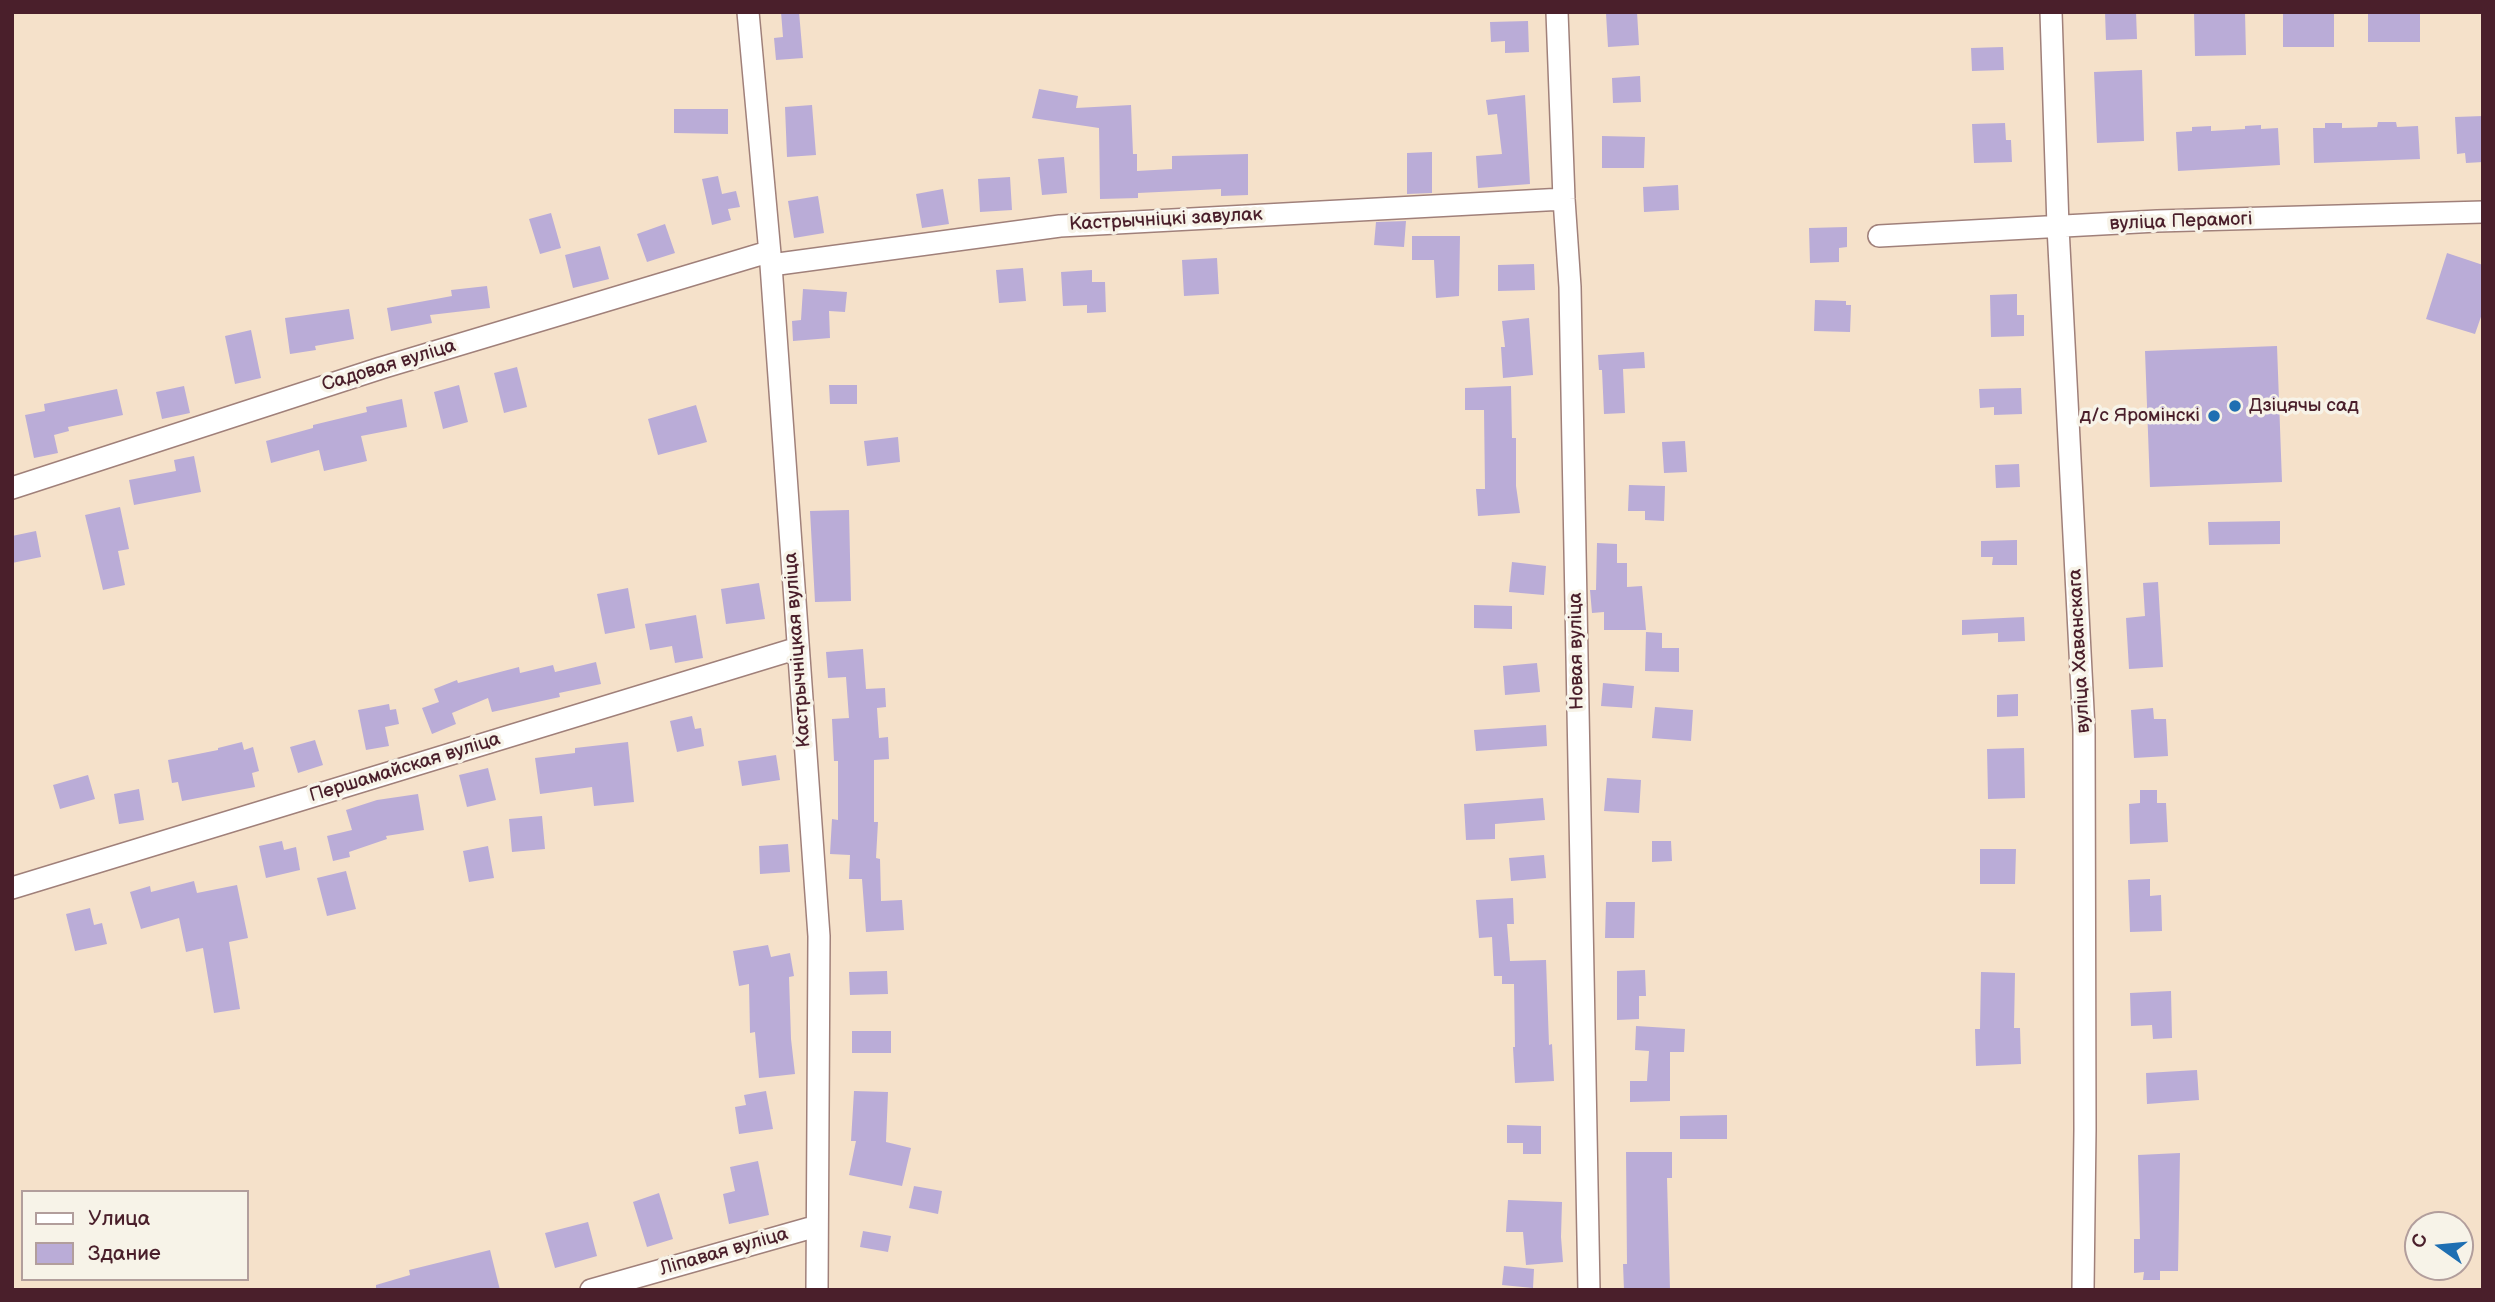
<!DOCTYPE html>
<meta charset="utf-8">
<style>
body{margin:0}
#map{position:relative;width:2495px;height:1302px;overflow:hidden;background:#f5e1ca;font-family:"Balsamiq Sans",sans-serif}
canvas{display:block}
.frame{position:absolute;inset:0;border:14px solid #4a1f2b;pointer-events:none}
.legend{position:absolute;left:21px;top:1190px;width:228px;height:91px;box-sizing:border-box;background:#f7f3e8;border:2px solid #b29e9c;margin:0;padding:9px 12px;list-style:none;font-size:21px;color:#4a1f2b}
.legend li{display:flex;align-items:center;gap:14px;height:35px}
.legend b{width:35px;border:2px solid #b29e9c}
.north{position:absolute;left:2404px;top:1211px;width:70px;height:70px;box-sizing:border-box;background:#f7f3e8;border:2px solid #b29e9c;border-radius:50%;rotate:285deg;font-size:19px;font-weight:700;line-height:28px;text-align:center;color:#4a1f2b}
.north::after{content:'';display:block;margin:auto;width:24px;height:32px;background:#1f6fb2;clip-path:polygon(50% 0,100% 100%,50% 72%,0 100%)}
</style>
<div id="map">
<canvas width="2495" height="1302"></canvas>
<div class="frame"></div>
<ul class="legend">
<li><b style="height:9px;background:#fff"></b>Улица</li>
<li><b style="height:19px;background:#baacd7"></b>Здание</li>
</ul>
<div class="north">С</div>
</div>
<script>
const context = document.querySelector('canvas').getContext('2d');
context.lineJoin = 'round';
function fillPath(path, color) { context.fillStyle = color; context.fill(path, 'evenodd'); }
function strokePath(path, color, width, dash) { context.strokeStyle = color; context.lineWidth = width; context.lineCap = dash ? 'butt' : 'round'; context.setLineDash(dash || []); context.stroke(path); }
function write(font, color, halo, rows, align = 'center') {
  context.font = font + ' "Balsamiq Sans",sans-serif'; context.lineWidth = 7; context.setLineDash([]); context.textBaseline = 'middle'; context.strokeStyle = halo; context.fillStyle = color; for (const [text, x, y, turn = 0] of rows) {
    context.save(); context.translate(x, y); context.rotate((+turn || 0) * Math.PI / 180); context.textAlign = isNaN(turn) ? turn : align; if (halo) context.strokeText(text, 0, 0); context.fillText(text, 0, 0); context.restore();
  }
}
const building = new Path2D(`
 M781,12h18l4,46 -27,2 -2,-22 9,-1z
 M1637,12l2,33 -31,2 -2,-34z
 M2105,12h31l1,27 -31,1z
 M2194,12h51l1,43 -51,1z
 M2283,12h51v35h-51z
 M2368,12h52v30h-52z
 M1528,21l1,31 -24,1v-12l-14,1 -1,-20z
 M2003,47l1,23 -32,1 -1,-23z
 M2142,70l2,71 -47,2 -3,-71z
 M1640,76l1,26 -28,1 -1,-25z
 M1039,89l39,7 -2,12 55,-3 2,49h4v17l35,-2v-13l76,-2v41l-27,1v-7l-83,4v5l-38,1 -1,-71 -67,-10z
 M1525,95l5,89 -52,4 -2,-32 26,-2 -5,-40 -9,1 -2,-15z
 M812,105l4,50 -29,2 -2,-50z
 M674,109h54v25l-54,-1z
 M2483,116v46l-17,1 -1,-10 -8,1 -2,-37z
 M2378,122h18l1,5 21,-1 2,33 -106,4 -1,-35h12v-5h17v5l35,-1z
 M2005,123l1,17h5l1,22 -38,1 -2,-39z
 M2261,125v4l17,-1 2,37 -102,6 -2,-39 16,-1v-4l19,-1v5l34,-2v-3z
 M1602,136l43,1 -1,31h-42z
 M1432,152v41l-25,1v-41z
 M1064,157l3,36 -25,2 -4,-36z
 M718,176l4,18 14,-3 4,16 -12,2 3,11 -19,5 -10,-46z
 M1010,177l2,33 -32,2 -2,-33z
 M1678,185l1,25 -35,2 -1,-25z
 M943,189l6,35 -27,4 -6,-34z
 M818,196l6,37 -30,5 -6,-37z
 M551,213l10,35 -21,6 -11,-35z
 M1406,221l-2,26 -30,-2 2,-23z
 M665,224l10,29 -28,9 -10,-28z
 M1847,227v20l-8,1v14l-29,1 -1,-35z
 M1412,236h48l-1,60 -23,2 -2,-38h-22z
 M600,246l9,33 -36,9 -8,-33z
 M2447,253l36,12v46l-8,23 -49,-15z
 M1217,258l2,36 -35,2 -2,-36z
 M1534,264l1,26 -37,1v-26z
 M1023,268l3,33 -27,2 -3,-33z
 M1092,270v12h13l1,30 -19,1v-8l-24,1 -2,-34z
 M487,286l3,22 -60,7 2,8 -41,8 -4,-23 65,-12 -1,-6z
 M803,289l44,3 -2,20 -16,-1 1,27 -37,3 -1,-20 9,-1z
 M2017,294v21h7v21l-33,1 -1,-42z
 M1815,300l31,1v4h5l-1,27 -36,-1z
 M349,309l5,30 -39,7 1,4 -26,4 -5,-36z
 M1529,318l4,57 -30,3 -2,-31h4l-3,-26z
 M251,330l10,48 -26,6 -10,-48z
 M2277,346l5,136 -132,5 -5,-136z
 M1644,352l1,16 -22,1 2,44 -21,1 -2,-44h-3l-1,-15z
 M517,367l10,40 -23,6 -10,-40z
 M459,385l9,37 -25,7 -9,-37z
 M829,385h28v19h-27z
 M184,386l6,27 -28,6 -6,-27z
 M1511,386l1,52h4v48l4,27 -42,3 -2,-27h9l-1,-79h-19v-22z
 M2021,388l1,26 -28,1v-8l-14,1 -1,-19z
 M117,389l6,26 -55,12 1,4 -15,4 4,18 -24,5 -9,-43 20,-4 -1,-7z
 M402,399l5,28 -46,9 6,25 -43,10 -5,-21 -48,13 -5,-22 47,-13v-3l54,-13 -1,-5z
 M696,405l11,37 -49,13 -10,-36z
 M898,437l2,25 -33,4 -3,-25z
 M1685,441l2,31 -23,1 -2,-31z
 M194,456l7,36 -67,13 -5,-25 47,-9 -2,-11z
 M2019,464l1,23 -24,1 -1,-23z
 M1629,485l36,1 -1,35 -19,-1v-9h-17z
 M120,507l9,42 -11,2 7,34 -22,5 -18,-75z
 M849,510l2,91 -36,1 -5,-91z
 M2280,521v23l-71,1 -1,-23z
 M36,531l5,26 -29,6v-27z
 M2017,540v25h-25l1,-8h-12v-16z
 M1597,543l20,1v19h10v24l15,-1 4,44h-42v-18l-12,1 -2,-23h6z
 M1512,562l34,4 -2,29 -35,-3z
 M2158,582l5,85 -34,2 -3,-51 19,-2 -2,-33z
 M759,583l6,36 -39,5 -5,-35z
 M628,588l7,40 -30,6 -8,-40z
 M1474,605l38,1v23l-38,-1z
 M696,615l7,43 -28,5 -3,-17 -22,4 -5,-26z
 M2024,617l1,24 -27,1v-9l-36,2v-15z
 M1646,632l16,1v15h17v24l-34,-1z
 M863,649l3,40 19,-1 1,19 -9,1 2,30 9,-1 1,22 -15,1v62h4l-2,36 4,1 1,42 21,-1 2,30 -38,2 -4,-53h-13l1,-24 -20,-1 2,-35 6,1v-59h-4l-2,-42 17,-1 -3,-41 -18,1 -2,-26z
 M596,662l5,22 -42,9 1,4 -68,15 -4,-14 -36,15 4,11 -24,10 -10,-26 17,-6 -5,-13 23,-9 1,3 61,-16 1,6 33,-8 2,7z
 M1537,663l3,29 -35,3 -2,-29z
 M1603,683l31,3 -2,22 -31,-2z
 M2018,694v22l-21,1v-22z
 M389,704l1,6 6,-1 3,15 -14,3 4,19 -23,4 -8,-40z
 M1655,707l38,3 -2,31 -39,-3z
 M2153,708l1,11h12l2,37 -34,2 -3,-48z
 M692,716l3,13 6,-1 3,18 -27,6 -7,-31z
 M1546,725l1,21 -71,5 -2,-21z
 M315,740l8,25 -25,8 -8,-26z
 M242,742l2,8 9,-3 6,24 -7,2 3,14 -73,14 -4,-19 -6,1 -4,-23 50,-10v-2z
 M628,742l6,60 -40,4 -2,-19 -52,7 -5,-36 40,-5v-5z
 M2024,748l1,50 -37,1 -1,-50z
 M776,755l4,25 -38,6 -4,-25z
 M488,768l8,32 -29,7 -8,-32z
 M88,775l7,24 -35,10 -7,-24z
 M1607,778l34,2 -2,33 -35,-2z
 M139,789l5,31 -25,4 -5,-30z
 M2140,790h17v13h9l2,39 -38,2 -1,-40 11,-1z
 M418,794l6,36 -38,6 1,3 -38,13 1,5 -17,4 -6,-25 25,-6 -6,-20 31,-10z
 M1543,798l2,22 -50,4v15l-29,1 -2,-36z
 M542,816l3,33 -33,3 -3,-33z
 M282,841l2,9 12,-3 4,23 -34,8 -7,-32z
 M1652,841h19l1,20 -20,1z
 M788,844l2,28 -30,2 -1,-28z
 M488,846l6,32 -25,4 -6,-31z
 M1980,849h36l-1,35h-35z
 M1544,855l2,23 -35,3 -2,-23z
 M346,871l10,38 -29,7 -10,-38z
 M2150,879v17l11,-1 1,36 -32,1 -2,-52z
 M194,881l3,12 40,-8 11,53 -19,4 11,67 -26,4 -11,-65 -17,4 -7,-34 -38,11 -11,-37 20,-6 1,6z
 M1513,898l1,26h-7l3,37 36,-1 3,85 3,-1 2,37 -39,2 -2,-36h2l-1,-63h-12v-8h-8l-2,-39 -13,1 -3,-38z
 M1606,902h29l-1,36h-29z
 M90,908l4,17 8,-2 5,21 -32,7 -9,-37z
 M768,945l3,12 19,-4 4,23 -5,1 2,62 4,35 -36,4 -4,-46 -5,1 -1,-49 -10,2 -6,-35z
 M1645,970l1,26h-7v23l-22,1v-49z
 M887,971l1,23 -38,1 -1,-23z
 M1981,972l34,1 -1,55h6l1,36 -45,2 -1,-37h5z
 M2171,991l1,47 -19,1 -1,-14 -21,1 -1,-33z
 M1636,1026l49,3 -1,23h-14v49l-40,1v-21h17l2,-30 -14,-1z
 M852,1031h39v22h-39z
 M2197,1070l2,30 -52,4 -1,-31z
 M766,1091l7,38 -34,5 -4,-27 11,-2 -2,-10z
 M854,1091l34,1 -2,50 25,6 -9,38 -53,-11 7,-34h-5z
 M1727,1115v24h-47v-23z
 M1507,1125l34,1v28h-18v-11h-16z
 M1626,1152h46v26h-5l3,112h-46l-1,-26h4z
 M2180,1153l-2,118h-18v9h-17l1,-8 -10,1v-34h6l-2,-84z
 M758,1161l11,54 -40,9 -6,-30 12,-3 -5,-24z
 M914,1186l28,5 -4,23 -29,-6z
 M659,1193l14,46 -26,8 -14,-45z
 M1508,1200l54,2 -1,35 2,25 -37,3 -3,-33h-17z
 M588,1222l9,34 -42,12 -10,-35z
 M863,1231l28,5 -3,16 -28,-5z
 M490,1250l10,40h-124v-5l34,-10 -1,-5z
 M1504,1266l30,3 -1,19 -31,-3z`);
const minor = new Path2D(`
 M748,12l23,253 48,671 -2,354
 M1557,12l7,187 6,88 19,1003
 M2051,12l7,215 26,502 1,400 -2,161
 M1879,236l278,-15 326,-9
 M771,265l289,-39 504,-27
 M12,488l369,-120 387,-116
 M12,888l786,-240
 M591,1290l226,-64`);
const markers = [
 [2235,406,7,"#1f6fb2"],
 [2214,416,7,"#1f6fb2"]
];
const streetNames = [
 ["Кастрычніцкі завулак",1166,220,-3],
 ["вуліца Перамогі",2181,222,-2],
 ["Садовая вуліца",389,366,-17],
 ["Кастрычніцкая вуліца",798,650,-94],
 ["Новая вуліца",1577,651,-91],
 ["вуліца Хаванскага",2080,651,-93],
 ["Першамайская вуліца",405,768,-17],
 ["Ліпавая вуліца",724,1252,-16]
];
const poiNames = [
 ["Дзіцячы сад",2249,406],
 ["д/с Яромінскі",2200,416,"right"]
];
fillPath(building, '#baacd7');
strokePath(minor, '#a0807a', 24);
strokePath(minor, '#fff', 21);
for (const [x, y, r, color] of markers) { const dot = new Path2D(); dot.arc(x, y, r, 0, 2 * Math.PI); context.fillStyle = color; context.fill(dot); strokePath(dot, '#f7f3e8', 2.5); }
write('19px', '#4a1f2b', '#f7f3e8', streetNames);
write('19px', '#4a1f2b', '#f7f3e8', poiNames, 'left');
</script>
